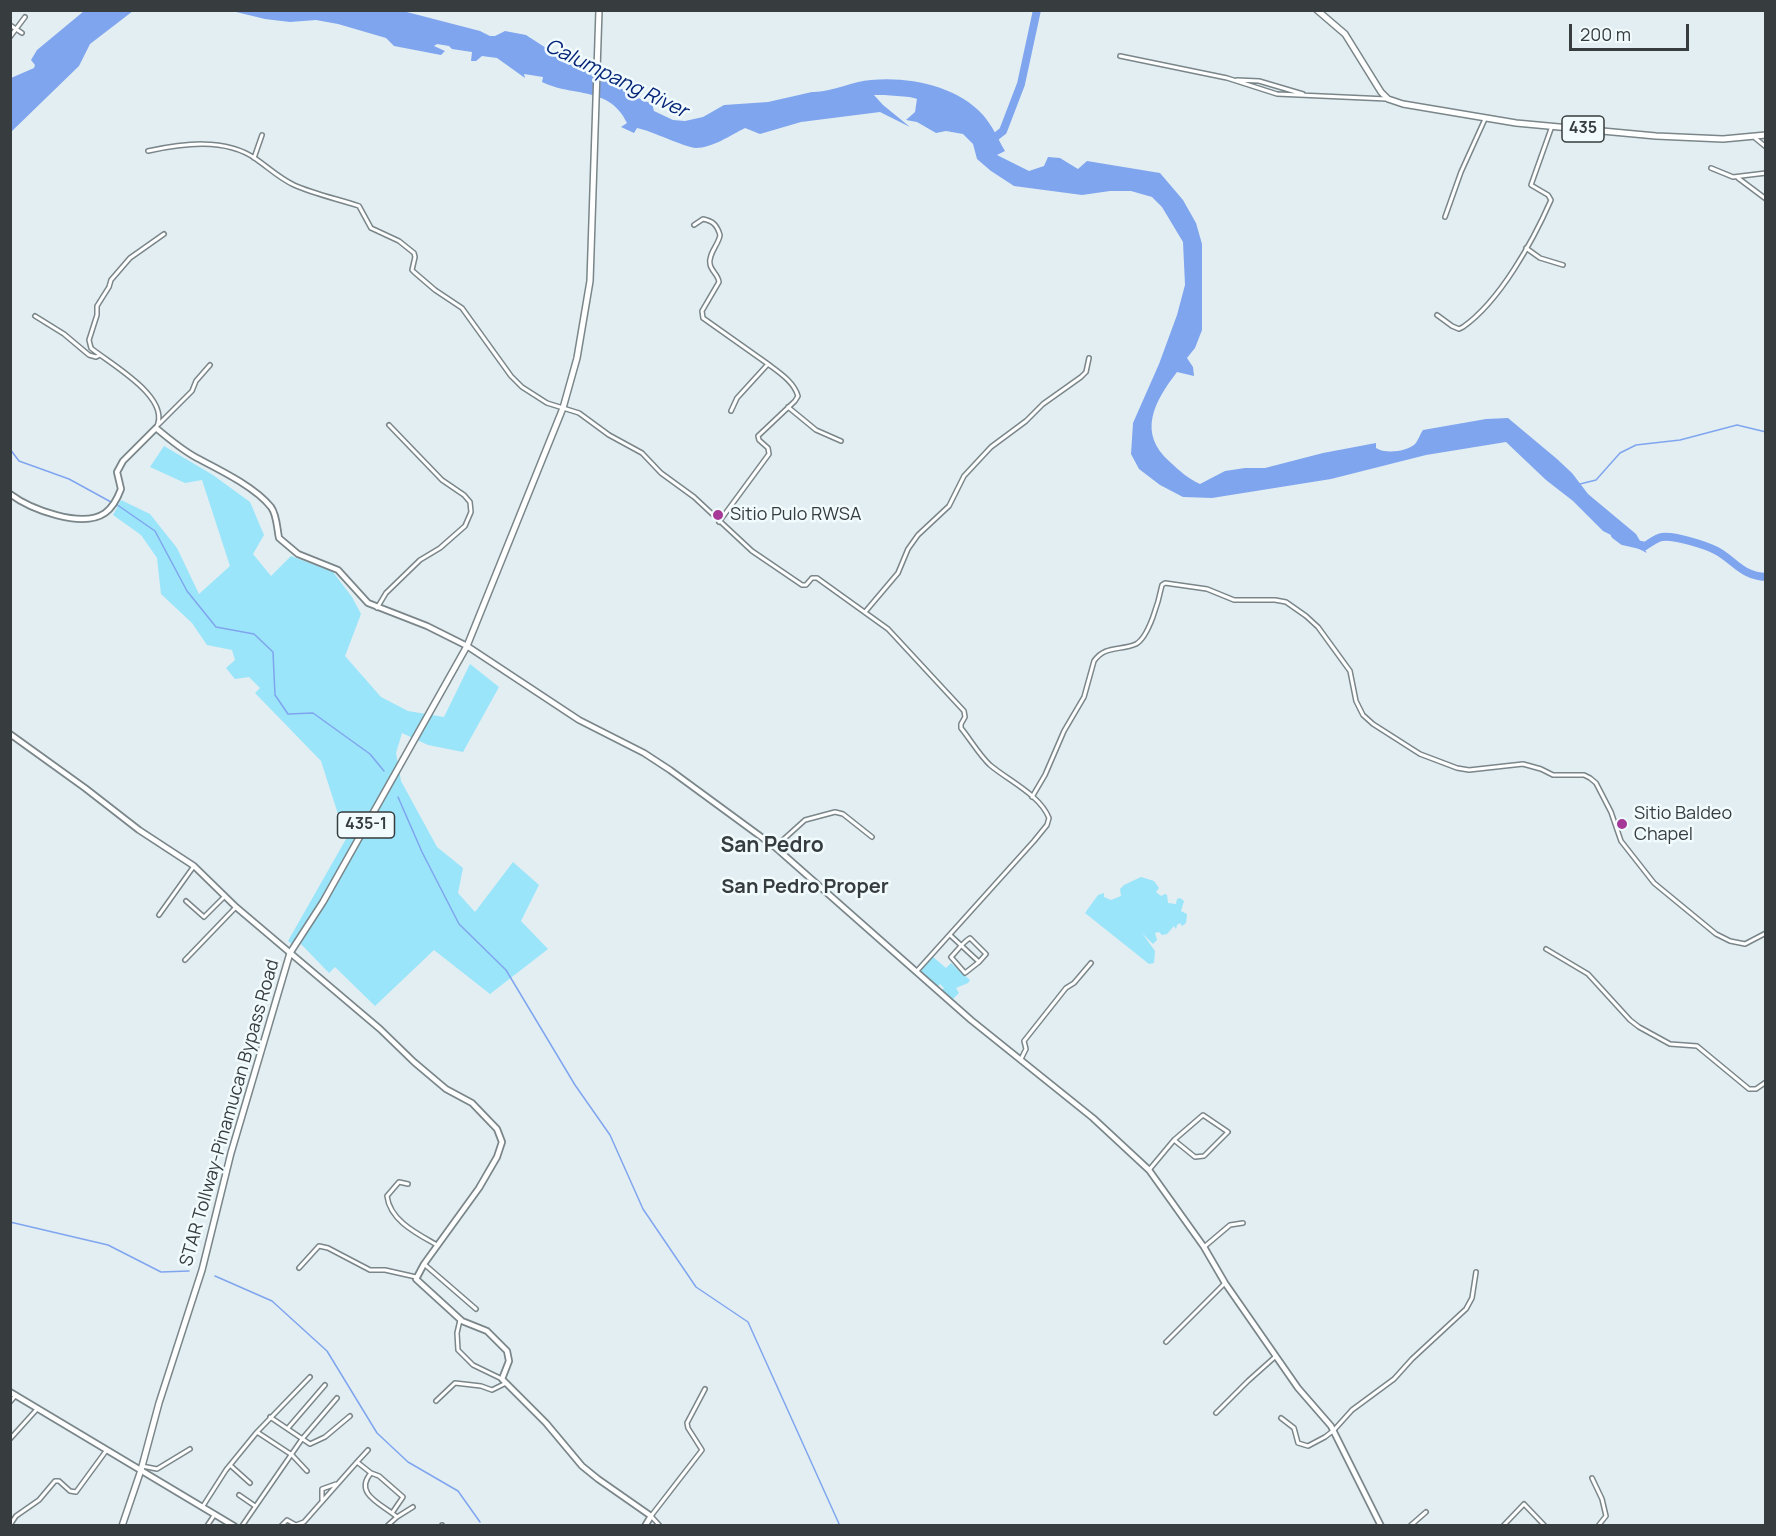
<!DOCTYPE html>
<style>
body{margin:0}
#map{position:relative;width:1776px;height:1536px;overflow:hidden;background:#e2eef2;font-family:Manrope,sans-serif}
canvas{display:block}
.frame{position:absolute;inset:0;border:12px solid #373c3e;pointer-events:none}
.scale{position:absolute;left:1569px;top:24px;width:120px;height:27px;box-sizing:border-box;border:3px solid #373c3e;border-top:0;padding-left:8px;font-size:18px;line-height:21px;white-space:nowrap;color:#373c3e;-webkit-text-stroke:4px #f1fbfe;paint-order:stroke}
</style>
<div id="map">
<canvas width="1776" height="1536"></canvas>
<div class="frame"></div>
<div class="scale">200 m</div>
</div>
<script>
const context = document.querySelector('canvas').getContext('2d');
context.lineJoin = 'round';
function fillPath(path, color) { context.fillStyle = color; context.fill(path, 'evenodd'); }
function strokePath(path, color, width, dash) { context.strokeStyle = color; context.lineWidth = width; context.lineCap = dash ? 'butt' : 'round'; context.setLineDash(dash || []); context.stroke(path); }
function write(font, color, halo, rows, align = 'center') {
  context.font = font + ' Manrope,sans-serif'; context.lineWidth = 5; context.setLineDash([]); context.textBaseline = 'middle'; context.strokeStyle = halo; context.fillStyle = color; for (const [text, x, y, turn = 0] of rows) {
    context.save(); context.translate(x, y); context.rotate((+turn || 0) * Math.PI / 180); context.textAlign = isNaN(turn) ? turn : align; if (halo) context.strokeText(text, 0, 0); context.fillText(text, 0, 0); context.restore();
  }
}
const green = new Path2D(`
 M164,446l49,29 37,27 14,33 -11,19 18,22 20,-20 42,16 19,25 9,17 -16,42 36,41 27,14 36,6 26,-53 29,23 -36,65 -35,-7 -26,-12 -6,20 5,28 36,66 26,21 -5,25 17,19 38,-50 26,23 -18,36 27,28 -58,45 -56,-44 -59,56 -40,-39 -6,6 -28,-29 -5,4 -8,-7 58,-102 -25,-78 -66,-68 5,-5 -11,-11 -14,2 -9,-11 9,-8 -3,-10 -25,-5 -15,-22 -31,-29 -4,-36 -16,-23 -28,-20 8,-15 29,14 27,34 22,46 31,-28 -28,-86 -17,3 -35,-16z
 M1141,877l13,4 5,7 -3,4 5,4 4,-2 2,1 1,8 8,1 1,-5 3,-1 4,3 -3,10 6,3 -1,9 -4,3 -2,-3 -3,2 -1,4 -2,-3 -7,8 -5,1 -3,-3 -4,1 2,7 -4,4 -11,-11 13,18 -1,12 -5,1 -64,-51 13,-18 6,-2v4l7,3 10,-4 -1,-7 4,-4z
 M932,956l14,12 5,-5 19,17 -2,3 -12,5 3,5 -8,8 -10,-10 3,-3 -4,-4 -4,4 -18,-17z`);
const water = new Path2D(`
 M84,11h49l-43,33 -11,22 -68,66v-54l23,-10 1,-3 -4,-5 6,-10z
 M232,11h171l77,20 10,5h5l10,-5 21,4 54,35h7l30,14 8,8 27,12 2,7 19,9 12,1 18,-4 21,-12 44,-3 44,-10c17,1 41,-11 59,-12 37,-4 87,6 112,35 9,10 15,24 22,36l-8,4 32,16 15,-5 4,-9 12,1 18,11 9,-8 73,12 23,27 13,23 6,21v86l-7,18 -8,10 6,9 1,9 -17,-4c-23,30 -40,61 -7,90 10,9 17,16 30,22l25,-13 20,-3h20l58,-15 53,-10v5c9,6 30,4 39,-4 3,-3 5,-10 8,-14l63,-11 22,-1 49,41 15,14 16,21 48,40 11,19 -44,-22 -30,-30 -27,-21 -40,-38 -80,13 -95,24 -119,19 -29,-1 -23,-12 -21,-16 -8,-15 2,-31 26,-59 18,-49 8,-30 -2,-43 -21,-35 -10,-10 -21,-6h-21l-28,4 -68,-9 -23,-15 -14,-12 -4,-15 -10,-10 -17,-3 -10,2 -19,-11 -11,-2 9,-8 2,-13c-6,-3 -33,-4 -43,-4l9,10 27,22 -30,-15 -79,10 -41,12 -15,-6c-14,7 -33,20 -49,20 -12,-1 -44,-17 -59,-20l-3,5 -13,-6 6,-4c-17,-37 -55,-26 -85,-41l1,-5 -19,-3 1,4 -28,-20 -15,-2 -6,5h-5l1,-9 -20,-3 -3,-3 -12,-2 -3,2 11,5 -4,4 -47,-9 -8,-8 -48,-14 -22,-4 -26,2 -25,-3z`);
const stream = new Path2D(`
 M10,449l9,12 50,18 42,23
 M1580,484l16,-4 24,-27 16,-8 44,-5 57,-15 29,7
 M116,504l39,27 32,60 29,36 38,7 19,18 2,43 13,19 25,-1 57,41 14,17
 M398,797l24,55 37,72 47,46 69,115 35,50 33,74 53,78 52,35 92,204
 M10,1222l98,23 53,27 28,-1
 M215,1276l57,25 55,50 50,82 31,29 50,29 22,31`);
const river = new Path2D(`
 M990,141l13,-10 18,-47 16,-74
 M1615,535l8,6 22,5c5,-3 11,-8 17,-9 11,-2 44,8 55,14 18,10 25,25 49,26`);
const minor = new Path2D(`
 M10,25l12,8
 M10,37l15,-20
 M1120,56l107,22 50,16 110,5
 M1237,80l22,1 44,13
 M1755,138l11,9
 M148,151c33,-7 77,-14 108,8 13,9 23,19 38,26 20,9 44,14 65,21l12,22 28,13 15,12 1,4 -3,13 2,2 21,18 27,18 49,68 11,11 25,16 32,10 30,22 33,18 19,20 33,24 58,54 50,34h4l6,-7h5l71,51 76,82 1,6 -4,7v4c9,11 19,28 29,37 19,16 50,30 59,53l-2,7 -13,16 -118,131
 M254,158l8,-23
 M1711,168l22,9 33,-4
 M1738,178l28,21
 M1445,217l16,-45 24,-53
 M694,225l9,-6c10,2 14,6 17,16 -1,9 -12,19 -10,29 1,7 8,10 9,18l-17,29 1,7 65,46
 M1526,248l14,10 23,7
 M1437,315l15,11 7,3 4,-2c37,-26 70,-86 88,-127l-3,-5 -17,-10 21,-59
 M35,316l29,18 25,21 7,2 4,-2
 M788,407l28,23 25,11
 M159,424l33,-33 4,-10 14,-16
 M156,428c17,-30 -46,-64 -65,-80l-2,-8 8,-25v-9l12,-19 2,-7 19,-22 34,-24
 M719,522l50,-68 -1,-6 -9,-8 -1,-4 37,-35 3,-5c-4,-14 -18,-23 -30,-32l-31,34 -6,13
 M377,608l9,-15 34,-33 20,-12 25,-22 6,-14 -1,-10 -6,-7 -22,-15 -53,-55
 M865,612l33,-39 10,-24 10,-14 31,-29 15,-30 27,-29 35,-26 17,-17 38,-27 5,-5 3,-14
 M1032,797l13,-22 19,-44 20,-34 10,-36c11,-16 26,-10 42,-17 13,-7 23,-44 26,-59l3,-2 42,6 27,11h41l11,2 20,14 12,11 32,44 6,30 7,14 10,9 47,30 37,14 12,2 54,-6 18,5 12,6h31l6,3 6,5 15,29 10,29 33,42 62,51 14,7 15,3 21,-11
 M775,847l30,-27 30,-8 8,2 29,23
 M186,901l18,16 21,-21
 M159,915l35,-49
 M950,935l29,27 -14,11 -14,-16c6,-6 12,-15 19,-19l16,16 -7,8
 M1546,949l42,25 42,46 9,7 31,17 27,2 52,43h7l10,-7
 M185,960l51,-53
 M1021,1059l5,-10 -2,-8 42,-53 8,-5 17,-20
 M1203,1115l25,17 -24,24 -9,1 -21,-17z
 M1149,1170l25,-30
 M408,1184l-9,-2 -12,14c3,25 31,38 50,49
 M1204,1247l26,-22 13,-2
 M424,1264l52,45
 M299,1268l20,-22 9,2 42,22h15l31,7
 M460,1320l-3,13 1,17 15,15 29,14
 M1166,1342l59,-59
 M436,1401l19,-18 26,3 11,4 14,-7
 M10,1402l6,-7
 M1216,1413l32,-32 28,-25
 M270,1417l40,27 15,-7 25,-21
 M1281,1418l13,10 4,15 10,3 17,-9 9,-7 18,-20 42,-31 18,-20 54,-50 6,-11 4,-26
 M288,1428l37,-43
 M257,1432l35,23 15,16
 M10,1439l28,-31
 M357,1462l11,-12
 M230,1465l20,18
 M142,1466l15,3 33,-20
 M371,1473l8,3 24,21 -11,16
 M1592,1478l10,21 4,17 -8,10
 M239,1495l16,11
 M322,1500v-11l14,-5
 M203,1506l23,-36 31,-38 53,-55
 M397,1517l16,-10
 M10,1525l6,-9 23,-16 16,-19h4l11,10 6,1 30,-41
 M442,1525v1
 M207,1526l8,-12
 M242,1526l60,-87 35,-41
 M281,1526l6,-6 9,5 8,-3 53,-60 14,11c-18,21 11,31 26,44l-10,9
 M660,1526l-9,-10 51,-66 -14,-22 -1,-5 18,-34
 M1410,1526l16,-14
 M1503,1526l21,-22 21,22`);
const tertiary = new Path2D(`
 M10,494c20,15 72,35 95,19 7,-5 13,-16 16,-24l-4,-17 6,-11 33,-33c13,11 26,22 41,30 23,12 58,29 74,49 6,8 6,22 8,31l19,16 40,16 30,33 59,23 40,20 112,74 65,33 26,17 105,77 196,173 122,98 56,52 55,77 21,36 73,105 33,38 50,100
 M10,734l75,54 54,42 55,36 42,41 144,122 34,33 32,27 26,14 25,26 5,13 -5,15 -18,31 -55,76 -8,15 46,42 25,10 20,20 2,10 -7,18 44,44 36,43 16,13 53,37 -6,10
 M10,1392l224,134`);
const primary = new Path2D(`
 M1317,10l28,24 36,58 7,7 15,5 113,19 140,13 67,3 43,-4
 M122,1526l19,-56 18,-67 43,-133 29,-117 59,-200 33,-51 144,-256 96,-238 14,-50 13,-77 9,-271`);
const markers = [
 [718,515,6,"#a63998"],
 [1622,824,6,"#a63998"]
];
const shields = [
 [1583,129,42],
 [366,825,57]
];
const shieldNames = [
 ["435",1583,129],
 ["435-1",366,825]
];
const poiNames = [
 ["Sitio Pulo RWSA",730,515],
 ["Sitio Baldeo",1634,814],
 ["Chapel",1634,835]
];
const streetNames = [
 ["STAR Tollway-Pinamucan Bypass Road",230,1113,-74]
];
const waterNames = [
 ["Calumpang River",616,79,26]
];
const neighbourhoodNames = [
 ["San Pedro Proper",805,887]
];
const quarterNames = [
 ["San Pedro",772,846]
];
fillPath(green, '#9ae5fa');
fillPath(water, '#80a5ef');
strokePath(stream, '#80a5ef', 1.5);
strokePath(river, '#80a5ef', 8);
strokePath(minor, '#7a8689', 6);
strokePath(tertiary, '#7a8689', 8);
strokePath(primary, '#7a8689', 8);
strokePath(minor, '#fff', 3);
strokePath(tertiary, '#fff', 4.5);
strokePath(primary, '#fff', 5);
for (const [x, y, r, color] of markers) { const dot = new Path2D(); dot.arc(x, y, r, 0, 2 * Math.PI); context.fillStyle = color; context.fill(dot); strokePath(dot, '#f1fbfe', 2); }
for (const [x, y, w] of shields) { const box = new Path2D(); box.roundRect(x - w / 2, y - 13, w, 26, 4.5); context.fillStyle = '#f1fbfe'; context.fill(box); strokePath(box, '#373c3e', 1.5); }
write('bold 16px', '#373c3e', null, shieldNames);
write('18px', '#373c3e', '#f1fbfe', poiNames, 'left');
write('18px', '#373c3e', '#f1fbfe', streetNames);
write('italic 20px', '#052478', '#f1fbfe', waterNames);
write('bold 20px', '#373c3e', '#f1fbfe', neighbourhoodNames);
write('bold 21px', '#373c3e', '#f1fbfe', quarterNames);
</script>
